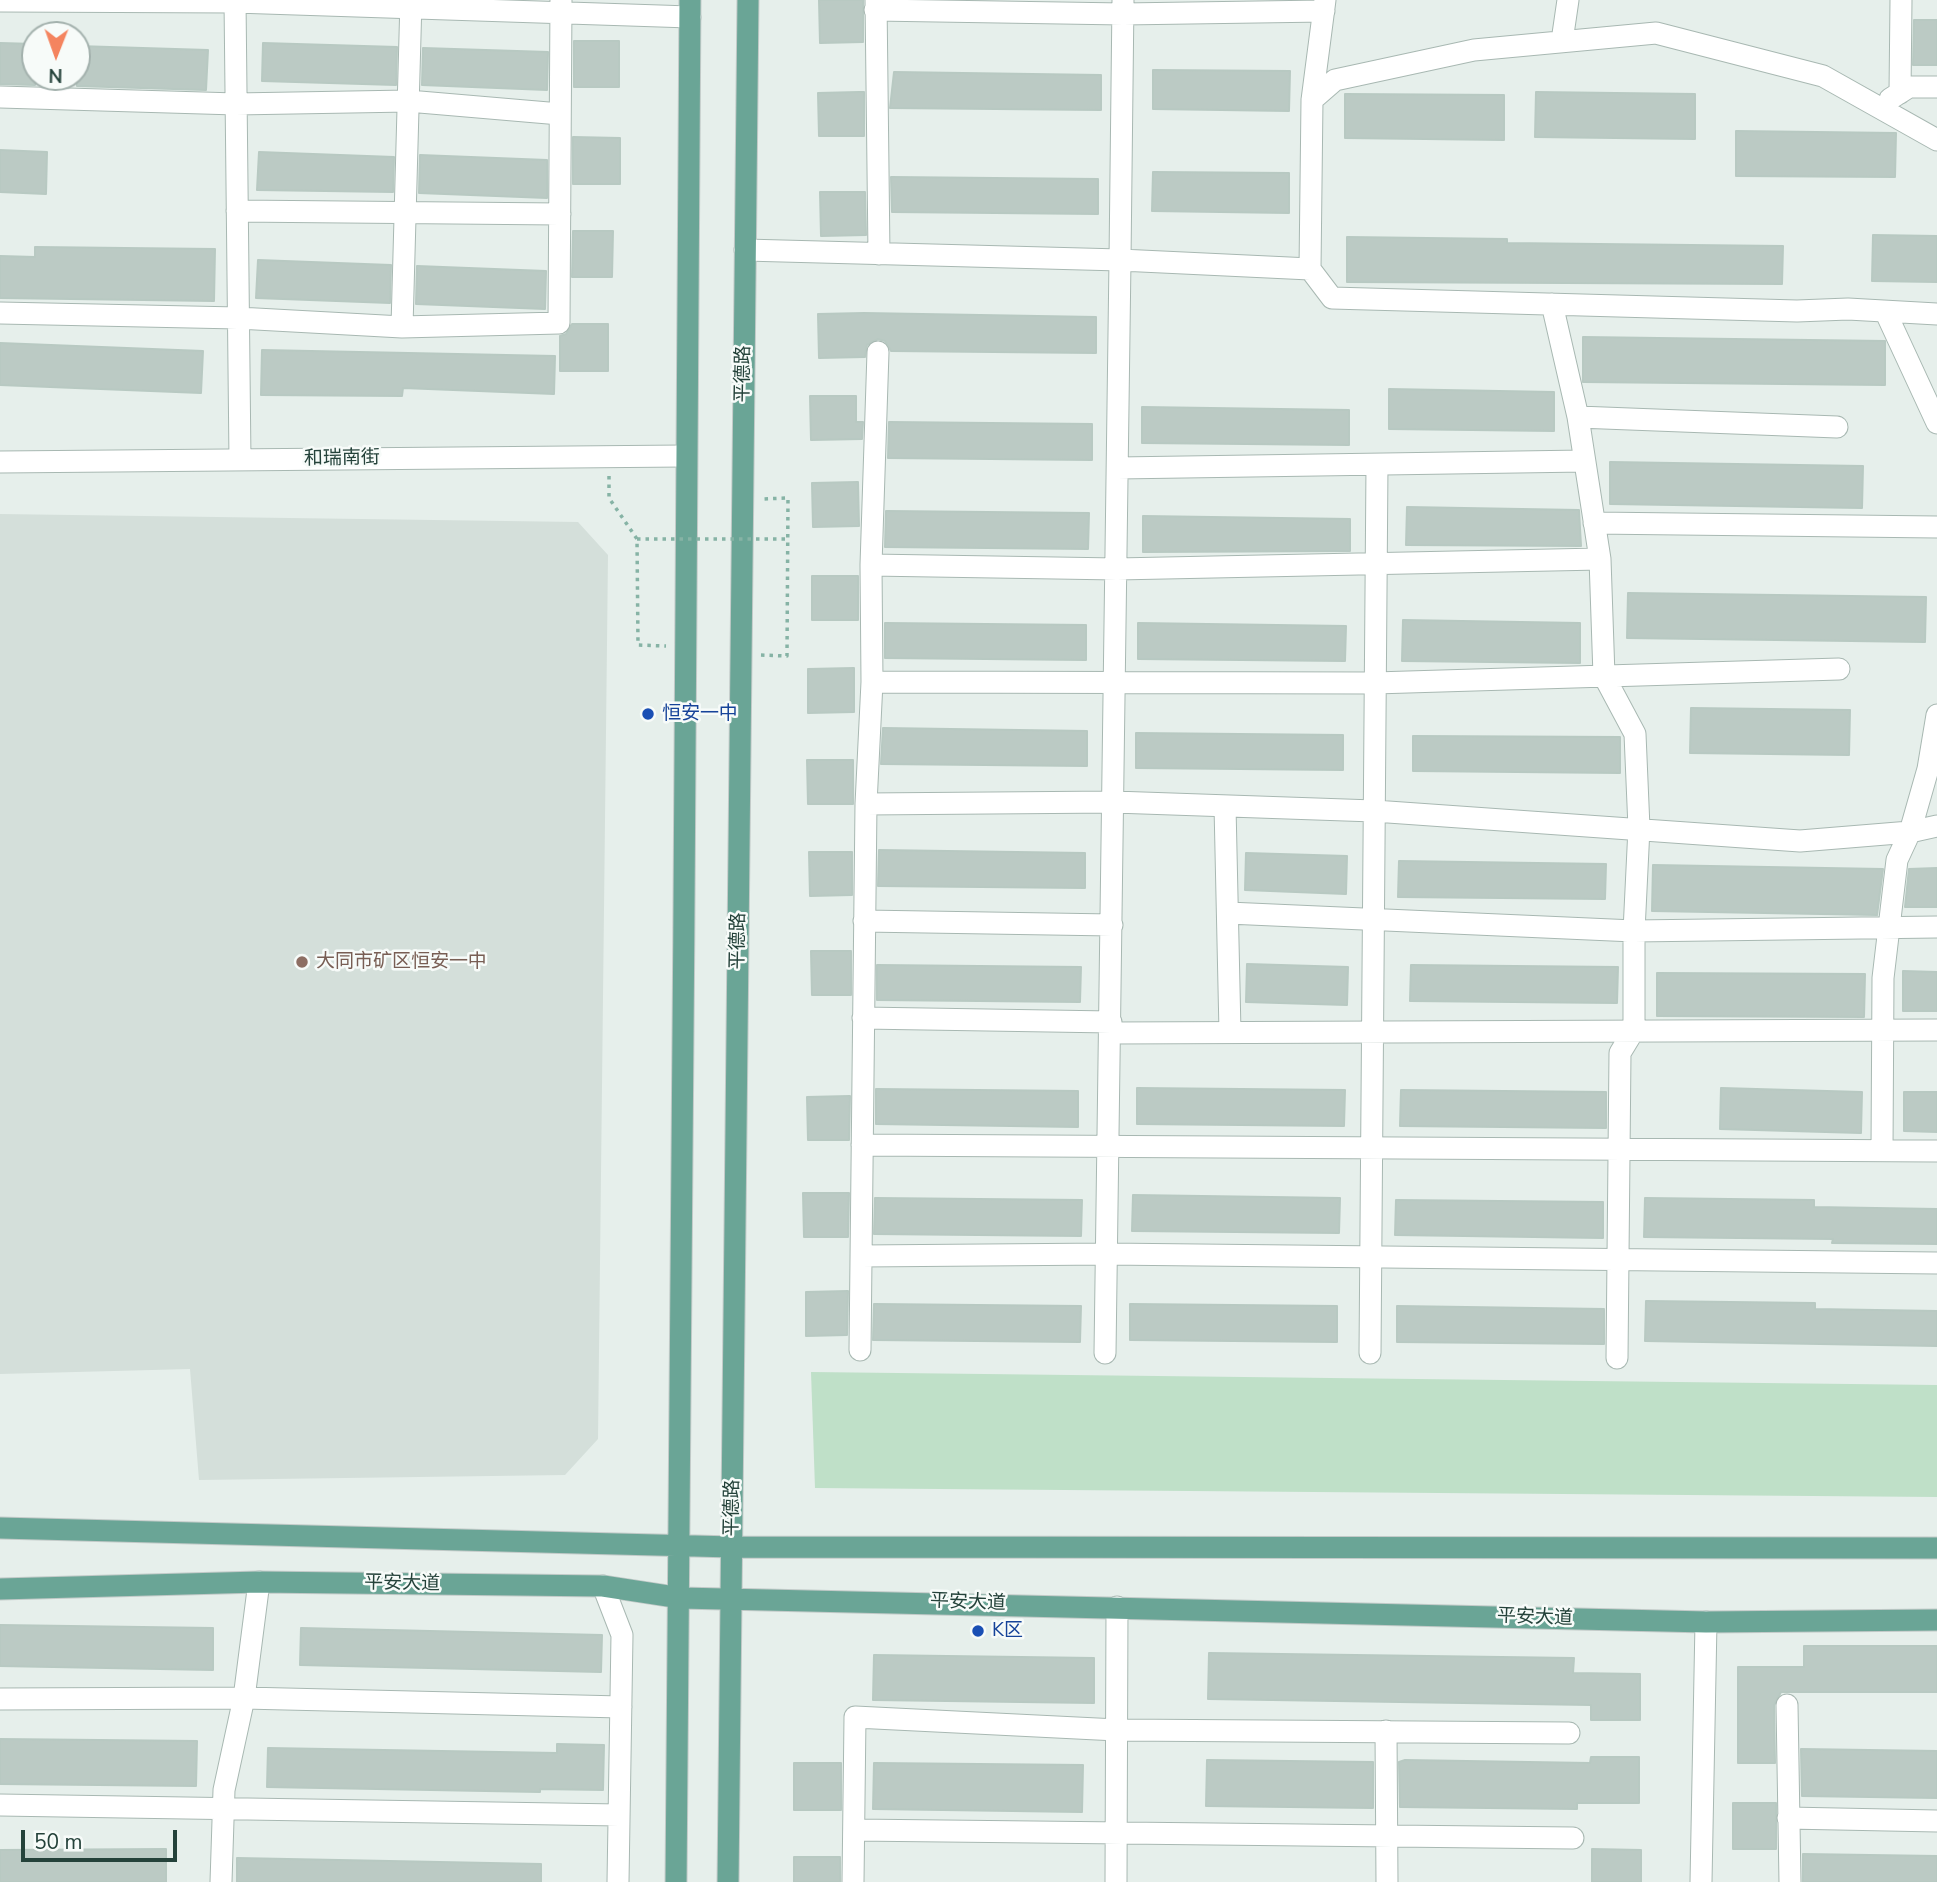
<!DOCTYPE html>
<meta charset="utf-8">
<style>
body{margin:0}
#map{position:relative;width:1937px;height:1882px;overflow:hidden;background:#e6efeb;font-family:"Nunito Sans",sans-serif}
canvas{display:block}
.north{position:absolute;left:21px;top:21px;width:70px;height:70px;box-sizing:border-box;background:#f7fbf9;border:2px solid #a3b1ad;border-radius:50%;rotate:181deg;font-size:19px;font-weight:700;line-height:28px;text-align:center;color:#24423a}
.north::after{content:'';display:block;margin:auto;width:24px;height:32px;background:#f4845f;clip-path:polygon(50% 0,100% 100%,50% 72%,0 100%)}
.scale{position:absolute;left:21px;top:1830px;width:156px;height:32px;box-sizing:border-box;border:4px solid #24423a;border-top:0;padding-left:9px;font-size:21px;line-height:24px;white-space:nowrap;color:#24423a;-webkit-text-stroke:5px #f7fbf9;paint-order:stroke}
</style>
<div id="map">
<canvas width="1937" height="1882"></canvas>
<div class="north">N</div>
<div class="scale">50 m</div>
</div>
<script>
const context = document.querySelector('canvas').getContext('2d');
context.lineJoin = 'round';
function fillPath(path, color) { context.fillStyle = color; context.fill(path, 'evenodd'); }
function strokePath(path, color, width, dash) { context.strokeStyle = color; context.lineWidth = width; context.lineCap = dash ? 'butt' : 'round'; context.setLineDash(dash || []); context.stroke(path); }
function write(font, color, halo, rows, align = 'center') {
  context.font = font + ' "Nunito Sans","Noto Sans SC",sans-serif'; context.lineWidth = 5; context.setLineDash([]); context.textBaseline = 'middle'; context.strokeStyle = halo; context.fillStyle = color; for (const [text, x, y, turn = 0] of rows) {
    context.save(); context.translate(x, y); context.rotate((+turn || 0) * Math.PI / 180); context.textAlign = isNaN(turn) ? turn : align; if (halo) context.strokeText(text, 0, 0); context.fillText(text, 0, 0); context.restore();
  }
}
const built = new Path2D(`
 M0,514l578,8 30,33 -10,884 -33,36 -366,5 -9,-111 -190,5z`);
const green = new Path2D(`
 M811,1372l1126,13v112l-1122,-9z`);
const building = new Path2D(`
 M819,0h44v42l-43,1z
 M1914,20h23v45h-24z
 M574,41h45v46h-45z
 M0,43l35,1v41l-35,-1z
 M263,43l134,4 -1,38 -134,-4z
 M77,46l131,4 -2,40 -129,-4z
 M423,48l125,4 -1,38 -125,-5z
 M1153,70l137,1 -1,40 -136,-2z
 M894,72l207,3v35l-211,-2z
 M859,92h5v44h-45l-1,-43z
 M1536,92l159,2v45l-160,-2z
 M1345,94l159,1v45l-159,-2z
 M1736,131l160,2 -1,44 -159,-1z
 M573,137l47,1v46h-47z
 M0,150l47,2 -1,42 -46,-2z
 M259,152l135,5 -1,35 -136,-2z
 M420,155l127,5v38l-128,-5z
 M1153,172l136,1v40l-137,-2z
 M891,177l207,2v35l-206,-2z
 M820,192h45l1,43 -45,1z
 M573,231h40l-1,46h-40z
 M1873,235l64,1v46l-65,-1z
 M1347,237l160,2v4l276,3 -1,38 -435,-2z
 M35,247l180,2 -1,52 -214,-3v-42l35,1z
 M258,260l133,5 -1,38 -134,-5z
 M417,266l129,5 -1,38 -129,-5z
 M864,313l232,4v36l-205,-2 -6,-10 -7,-2 -11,6 -2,12 -46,1 -1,-44z
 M572,324h36v47h-48v-35l6,-2z
 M1583,337l302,4v44l-302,-3z
 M0,343l203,8 -2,42 -201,-8z
 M262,350l293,6 -1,38 -151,-6 -1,8 -141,-1z
 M1389,389l165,3v39l-165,-2z
 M810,396h46v26h7l-1,17 -51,1z
 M1142,407l207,3v35l-207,-2z
 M889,422l203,2v36l-204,-2z
 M1610,462l253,4 -1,42 -252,-4z
 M858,482l1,44 -46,1 -1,-44z
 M1407,507l172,3 2,36 -175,-1z
 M886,511l203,2 -1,36 -203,-2z
 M1143,516l207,3v32l-207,1z
 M812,576h46v44h-46z
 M1628,593l298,4 -1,45 -298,-4z
 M1403,620l177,3v40l-178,-2z
 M885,623l201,2v35l-201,-2z
 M1138,623l208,3 -1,35 -207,-2z
 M854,668v44l-46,1v-44z
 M1691,708l159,2 -1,45 -159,-2z
 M883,728l204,3v35l-206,-2z
 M1136,733l207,2v35l-207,-2z
 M1413,736l207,1v36l-207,-2z
 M807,760h46v44h-45z
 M879,850l206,3v35l-207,-2z
 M809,852h43v43l-42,1z
 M1246,853l101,3 -1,38 -101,-4z
 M1399,861l207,3 -1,35 -207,-2z
 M1653,865l230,4 -6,46 -225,-4z
 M1937,868v39h-32l4,-38z
 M811,951h40v44h-39z
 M1247,964l101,3 -1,38 -101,-3z
 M877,965l204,2 -1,35 -203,-2z
 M1411,965l207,2 -1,36 -207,-2z
 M1903,971l34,1v39h-34z
 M1657,973l208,1 -1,43 -207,-1z
 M1137,1088l208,2 -1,36 -207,-2z
 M1721,1088l141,4 -1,41 -141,-4z
 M876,1089l202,2v36l-202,-3z
 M1401,1090l205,2v36l-206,-2z
 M1904,1092h33v40l-33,-1z
 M850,1096l-1,44h-41l-1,-43z
 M803,1193h46l-1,44h-44z
 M1133,1195l207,3 -1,35 -207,-2z
 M875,1198l207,2 -1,36 -207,-2z
 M1645,1198l169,2v7l123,2v35l-105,-1 1,-4 -189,-2z
 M1396,1200l207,2v36l-208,-3z
 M848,1291l-1,44 -41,1v-44z
 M1646,1301l169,2v6l122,2v35l-292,-5z
 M874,1304l207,2 -1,36 -207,-2z
 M1130,1304l207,2v36l-207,-2z
 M1397,1306l207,3v35l-207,-2z
 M0,1625l213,3v42l-213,-4z
 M301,1628l301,7 -1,37 -301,-7z
 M1804,1646h133v46h-156l-7,13 1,58h-37v-96h66z
 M1209,1653l365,5 -1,15 67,1v46h-49v-15l-383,-6z
 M874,1655l220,3v45l-221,-3z
 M0,1739l197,2 -1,45 -196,-2z
 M557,1744l47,1 -1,45 -63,-1v3l-273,-5 1,-39 289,5z
 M1801,1749l136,2v47l-135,-2z
 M1591,1757h48v46h-62v6l-177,-2 -1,-45 6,-2 185,3z
 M1207,1760l166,2v46l-167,-2z
 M794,1763h47v47h-47z
 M874,1763l209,2 -1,47 -209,-3z
 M1733,1803h43v46h-43z
 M166,1849v33h-166v-32z
 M1592,1849l49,1v32h-49z
 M1803,1854l134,2v26h-134z
 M794,1857h46v25h-46z
 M237,1858l304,6v18h-304z`);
const path = new Path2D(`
 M609,476v22l28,41 1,106 28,1
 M761,655l26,1 1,-158 -25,1`);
const minor = new Path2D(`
 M235,0l5,460
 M876,0l3,254
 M1123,0l-3,260 190,9 22,29 465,13 51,-2 89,5
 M0,1l235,1 455,15
 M875,10l248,4 201,-3
 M1562,41l6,-41
 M1900,93l1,-93
 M0,97l236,7 172,-3 152,13
 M1890,99l19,-12h28
 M1312,100l13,-100
 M237,211l323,3
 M745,250l375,10 -15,1093
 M1310,269l2,-169 23,-20 139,-30 182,-17 167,43 114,64
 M1552,304l26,113 22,142 4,117 31,58 4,94 -5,103v99l-14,23 -3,305
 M0,313l238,5 164,9 157,-4 2,-323
 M1886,313l51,110
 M402,327l9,-327
 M1578,417l259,10
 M0,462l684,-6
 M1118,468l466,-7
 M1594,523l343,4
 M871,565l246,4 483,-10
 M872,682l503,1 464,-14
 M866,804l248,-2 260,9 426,30 110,-9 27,-6
 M1225,806l5,226
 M1228,913l406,18 303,-4
 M864,921l248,4
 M863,1018l248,4
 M1110,1033l827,-3
 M862,1145l1075,6
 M1882,1150l1,-172 14,-118 13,-28 18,-63 9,-54
 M861,1256l246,-2 830,9
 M860,1350l6,-546 6,-122 -1,-117 7,-213
 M1370,1353l7,-888
 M603,1586l19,49 -4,247
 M0,1699l244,-1 377,9
 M1787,1705l3,177
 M1386,1731l1,151
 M0,1805l619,10
 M1788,1818l149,3
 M854,1830l719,8
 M221,1882l3,-92 20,-92 15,-116
 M853,1882l2,-165 262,13 452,3
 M1116,1882l1,-275
 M1701,1882l5,-260`);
const major = new Path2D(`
 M0,1528l733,19 1204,1
 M0,1589l259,-7 344,4 78,12 1025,24 231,-2
 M676,1882c10,-627 6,-1255 14,-1882
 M728,1882l20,-1882`);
const pathBridge = new Path2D(`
 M637,539h151`);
const markers = [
 [648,714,7,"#1a4fb4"],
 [302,962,7,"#8d6e63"],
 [978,1631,7,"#1a4fb4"]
];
const streetNames = [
 ["平德路",744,374,-89],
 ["和瑞南街",342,459,-1],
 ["平德路",739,941,-89],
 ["平德路",733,1508,-89],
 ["平安大道",402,1584,1],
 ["平安大道",968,1603,2],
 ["平安大道",1535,1618,2]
];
const transitNames = [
 ["恒安一中",662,714],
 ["K区",992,1631]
];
const educationNames = [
 ["大同市矿区恒安一中",316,962]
];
fillPath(built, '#d4dfda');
fillPath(green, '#bfe0c8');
fillPath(building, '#bbcac4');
strokePath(building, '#b8c9c2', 2);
strokePath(minor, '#a8b8b2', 23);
strokePath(major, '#c2cac8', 23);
strokePath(path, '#86b3a5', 3.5, [3.5, 5]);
strokePath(minor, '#fff', 21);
strokePath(major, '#6aa596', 21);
strokePath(pathBridge, '#86b3a5', 3.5, [3.5, 5]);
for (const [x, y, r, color] of markers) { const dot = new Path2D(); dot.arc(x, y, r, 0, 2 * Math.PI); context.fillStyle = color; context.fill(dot); strokePath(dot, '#f7fbf9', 2.5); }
write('19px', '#24423a', '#f7fbf9', streetNames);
write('19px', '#164399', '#f7fbf9', transitNames, 'left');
write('19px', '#785e54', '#f7fbf9', educationNames, 'left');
</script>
